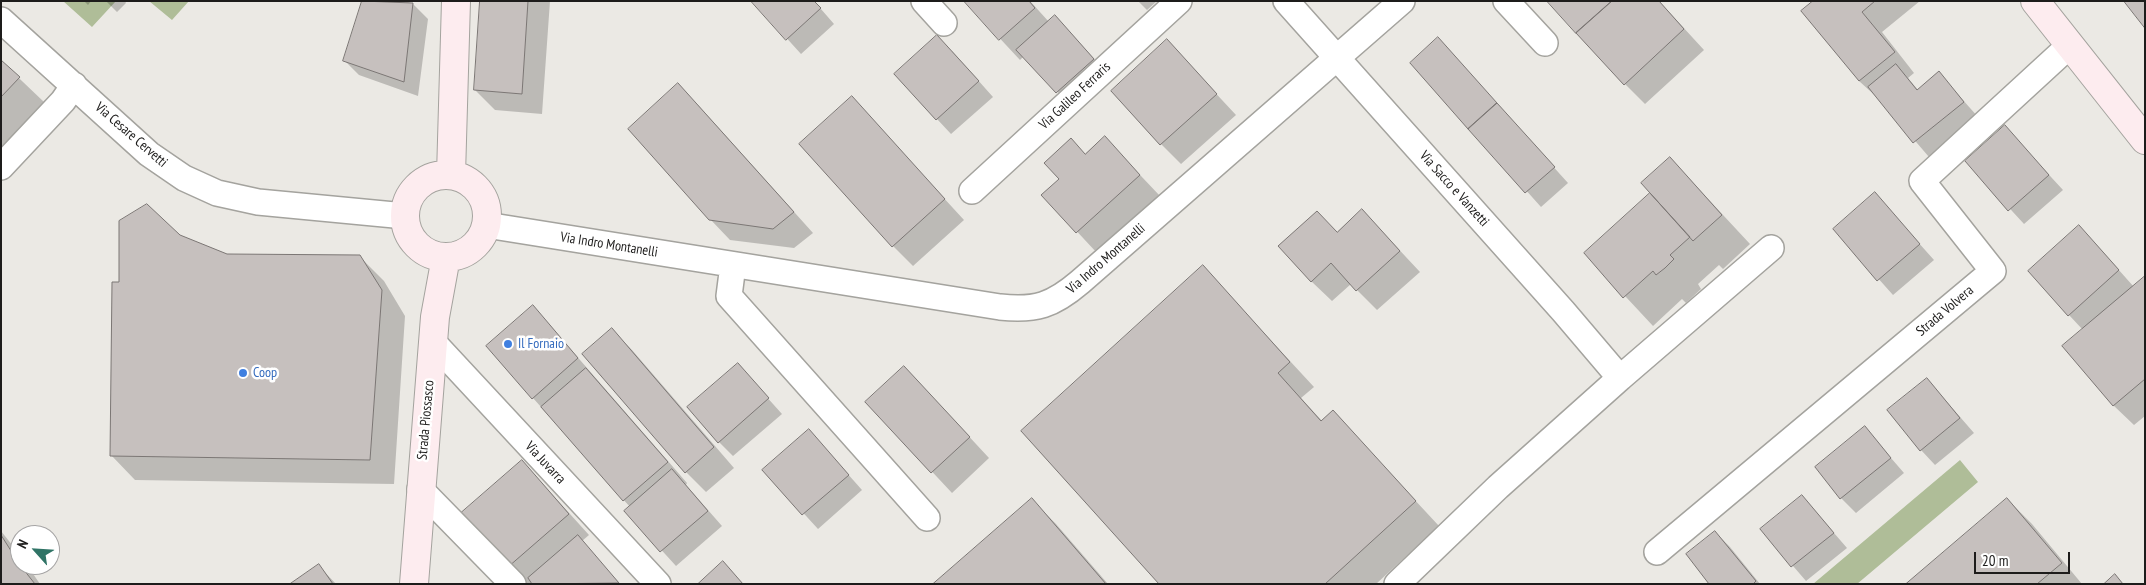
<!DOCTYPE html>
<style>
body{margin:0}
#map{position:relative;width:2146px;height:585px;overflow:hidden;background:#ebe9e4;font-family:"PT Sans Narrow",sans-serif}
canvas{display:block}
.frame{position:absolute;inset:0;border:2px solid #1d1c1b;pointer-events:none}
.north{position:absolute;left:10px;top:525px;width:50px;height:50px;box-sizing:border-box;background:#fff;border:1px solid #a5a4a4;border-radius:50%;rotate:296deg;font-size:14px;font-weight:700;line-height:20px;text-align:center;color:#1d1c1b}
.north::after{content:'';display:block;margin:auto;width:18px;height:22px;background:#307466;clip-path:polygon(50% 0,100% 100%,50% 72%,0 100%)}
.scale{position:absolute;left:1974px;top:552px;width:96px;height:22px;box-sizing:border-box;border:2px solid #1d1c1b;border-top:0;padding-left:6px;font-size:15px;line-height:18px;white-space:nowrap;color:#1d1c1b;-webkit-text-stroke:4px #fff;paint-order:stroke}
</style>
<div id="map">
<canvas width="2146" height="585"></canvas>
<div class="frame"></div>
<div class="north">N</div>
<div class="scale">20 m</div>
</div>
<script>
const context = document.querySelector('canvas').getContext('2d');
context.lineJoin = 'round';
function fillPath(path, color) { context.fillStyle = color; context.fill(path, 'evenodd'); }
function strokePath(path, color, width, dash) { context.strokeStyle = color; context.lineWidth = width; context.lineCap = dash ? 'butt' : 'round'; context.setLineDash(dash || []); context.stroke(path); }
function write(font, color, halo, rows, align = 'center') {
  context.font = font + ' "PT Sans Narrow",sans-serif'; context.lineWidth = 5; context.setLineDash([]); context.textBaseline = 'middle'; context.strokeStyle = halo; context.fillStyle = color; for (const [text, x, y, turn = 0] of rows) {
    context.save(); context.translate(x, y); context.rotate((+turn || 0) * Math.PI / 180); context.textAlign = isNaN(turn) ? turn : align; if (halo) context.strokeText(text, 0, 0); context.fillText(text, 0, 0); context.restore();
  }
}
const green = new Path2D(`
 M63,1h53l-24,26z
 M149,1h40l-17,19z
 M1960,460l18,22 -121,102h-44z`);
const shadow = new Path2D(`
 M84,1h7l-3,4z
 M106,1h19l1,2 -9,9z
 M363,1h43l7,3 15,15 -10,77 -59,-21 -15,-15z
 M481,1h69l-8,113 -47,-4 -20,-20z
 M753,1h61l20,23 -33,30z
 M965,1h65l19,21 6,-6 53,58 -36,33 -48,-51 -4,4z
 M1138,1h19l-10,9z
 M1659,1l45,49 -59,54 -20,-20z
 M1815,1h105l-38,31 32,41 -6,5 10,12 21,-17 39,44 -49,40 -49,-57 -21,-19z
 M1438,39l130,144 -27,24 -129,-144z
 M1167,41l69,74 -55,49 -20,-20z
 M952,51l41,46 -42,37 -14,-15z
 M1,61l43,41 -43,46z
 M852,98l112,122 -51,46 -20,-20z
 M698,105l115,128 -19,15 -64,-8 -20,-21z
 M2005,127l58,63 -39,34 -57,-62z
 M1105,138l55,58 -63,57 -54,-58 17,-16 11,-39 15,15z
 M1670,158l80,86 -27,25 -4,-4 -21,19 3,5 -15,14 -4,-4 -29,27 -68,-73 67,-60z
 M1875,194l59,66 -41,35 -59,-66z
 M1362,210l58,62 -43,38 -26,-26 -19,17 -21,-20 27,-48z
 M180,236l47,20h132l25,25 21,35 -11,168 -259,-4 -24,-25 9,-172z
 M2093,241l41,46 11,-9v138l-11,9 -21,-20 -30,-75 -14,-15z
 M1203,267l111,120 -13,11 21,23 11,-9 106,114 -63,58h-215z
 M547,322l140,161 -1,2 36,41 -46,40 -50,-55 4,-4 -97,-109z
 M612,330l20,20 102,118 -28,24 -20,-20z
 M738,365l44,49 -49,42 -14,-14z
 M1927,379l47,54 -39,32 -14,-15z
 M924,388l65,70 -37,35 -85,-91z
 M1865,428l39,45 -48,40 -15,-15z
 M823,446l39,44 -44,39 -54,-59z
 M522,461l67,74 -7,6 38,43h-94l-17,-18z
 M1802,496l45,52 -41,33 -44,-51z
 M2007,499l25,25 50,60h-174z
 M1032,500l24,24 52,60h-173z
 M1,531l19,24v10h7l13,19h-39z
 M1715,532l15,15 30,37h-49z
 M318,565l18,19h-44z`);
const building = new Path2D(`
 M362,1l51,2 -9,79 -61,-21z
 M480,1h48l-6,93 -48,-4z
 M751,1h63l7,7 -35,32z
 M964,1h65l6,7 -36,32z
 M1547,1h65l-36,32z
 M1612,1h47l25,28 -60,56 -48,-52z
 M1813,1h62l-13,11 33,40 -36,29 -58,-70z
 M2124,1h21v27z
 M1055,15l39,44 -38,34 -40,-43z
 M937,35l42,46 -43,39 -42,-46z
 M1438,37l59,66 -29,26 -58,-66z
 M1167,39l50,55 -57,51 -49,-54z
 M1,60l19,17 -19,20z
 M1896,64l21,26 22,-19 25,31 -51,41 -45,-56z
 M678,83l116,129 -21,17 -64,-9 -81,-91z
 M852,96l93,103 -53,48 -93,-103z
 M1497,103l58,64 -30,26 -57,-64z
 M2005,125l44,50 -41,36 -43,-50z
 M1105,136l35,39 -64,58 -35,-38 18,-16 -15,-16 27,-25 14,16z
 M1670,157l52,58 -29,26 -52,-58z
 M1875,192l45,52 -43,37 -44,-52z
 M1650,193l40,44 -20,18 4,4 -9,9 -9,7 -3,-4 -30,27 -39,-45z
 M147,204l33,31 47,19 133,1 22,35 -12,170 -260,-4 2,-174h7v-61z
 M1362,209l38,42 -44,40 -25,-28 -20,19 -33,-36 39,-35 20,21z
 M2079,225l40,45 -51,46 -40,-45z
 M1203,265l87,97 -12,11 43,48 12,-11 83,91 -91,83h-166l-138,-153z
 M2145,276v103l-32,27 -51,-60z
 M533,305l45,53 -46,41 -46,-53z
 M612,328l102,119 -29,26 -103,-119z
 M738,363l31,35 -51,45 -31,-36z
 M904,366l66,71 -39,36 -66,-71z
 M586,368l82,94 -45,39 -82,-94z
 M1927,378l33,40 -40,33 -33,-41z
 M1865,426l26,32 -51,41 -25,-32z
 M809,429l40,46 -47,40 -40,-45z
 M522,460l47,54 -61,53 -47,-54z
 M672,469l36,42 -48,41 -36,-41z
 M1802,495l32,38 -43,34 -31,-38z
 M1032,498l74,86h-173z
 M2007,498l55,65 -25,21h-131z
 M1715,531l41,50 -3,3h-44l-23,-30z
 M1,535l19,30 15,19h-34z
 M578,535l41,48 -87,1 -4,-6z
 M723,561l20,23h-45z
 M319,564l14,20h-43z
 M2115,574l8,10h-19z`);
const street = new Path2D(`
 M924,1l20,22
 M1286,1l277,310 57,67 -122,109 -101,97
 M1506,1l39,42
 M1,20l148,134 35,24 33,15 41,9 147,14
 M1,167l62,-66 11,-16
 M972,191l207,-190
 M486,225l514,82c36,4 53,-2 80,-25l322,-281
 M733,265l-4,31 198,222
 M433,342l225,242
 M1620,378l151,-130
 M420,489l93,95
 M1657,552l336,-281 -71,-90 147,-135`);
const secondary = new Path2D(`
 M2035,1l110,139
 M451,175l5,-174
 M405 216a41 41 0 1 1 82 0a41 41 0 1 1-82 0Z
 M414,584l21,-267 11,-60`);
const markers = [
 [508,344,5,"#3f7fe0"],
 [243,373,5,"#3f7fe0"]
];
const streetNames = [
 ["Via Galileo Ferraris",1075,96,-43],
 ["Via Cesare Cervetti",131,135,41],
 ["Via Sacco e Vanzetti",1454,189,48],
 ["Via Indro Montanelli",609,245,9],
 ["Via Indro Montanelli",1106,259,-41],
 ["Strada Volvera",1945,311,-40],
 ["Strada Piossasco",426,420,-85],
 ["Via Juvarra",545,463,47]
];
const shopNames = [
 ["Il Fornaio",518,344],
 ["Coop",253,373]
];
fillPath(green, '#afbd98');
fillPath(shadow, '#0003');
fillPath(building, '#c6c0be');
strokePath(building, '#7b7674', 1);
strokePath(street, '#a4a39e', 28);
strokePath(secondary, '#a4a39e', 30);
strokePath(street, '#fff', 25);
strokePath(secondary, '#fdecef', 28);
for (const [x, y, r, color] of markers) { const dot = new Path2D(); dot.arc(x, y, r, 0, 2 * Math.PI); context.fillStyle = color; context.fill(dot); strokePath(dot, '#fff', 2); }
write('14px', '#1d1c1b', '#fff', streetNames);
write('14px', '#366cbe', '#fff', shopNames, 'left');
</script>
